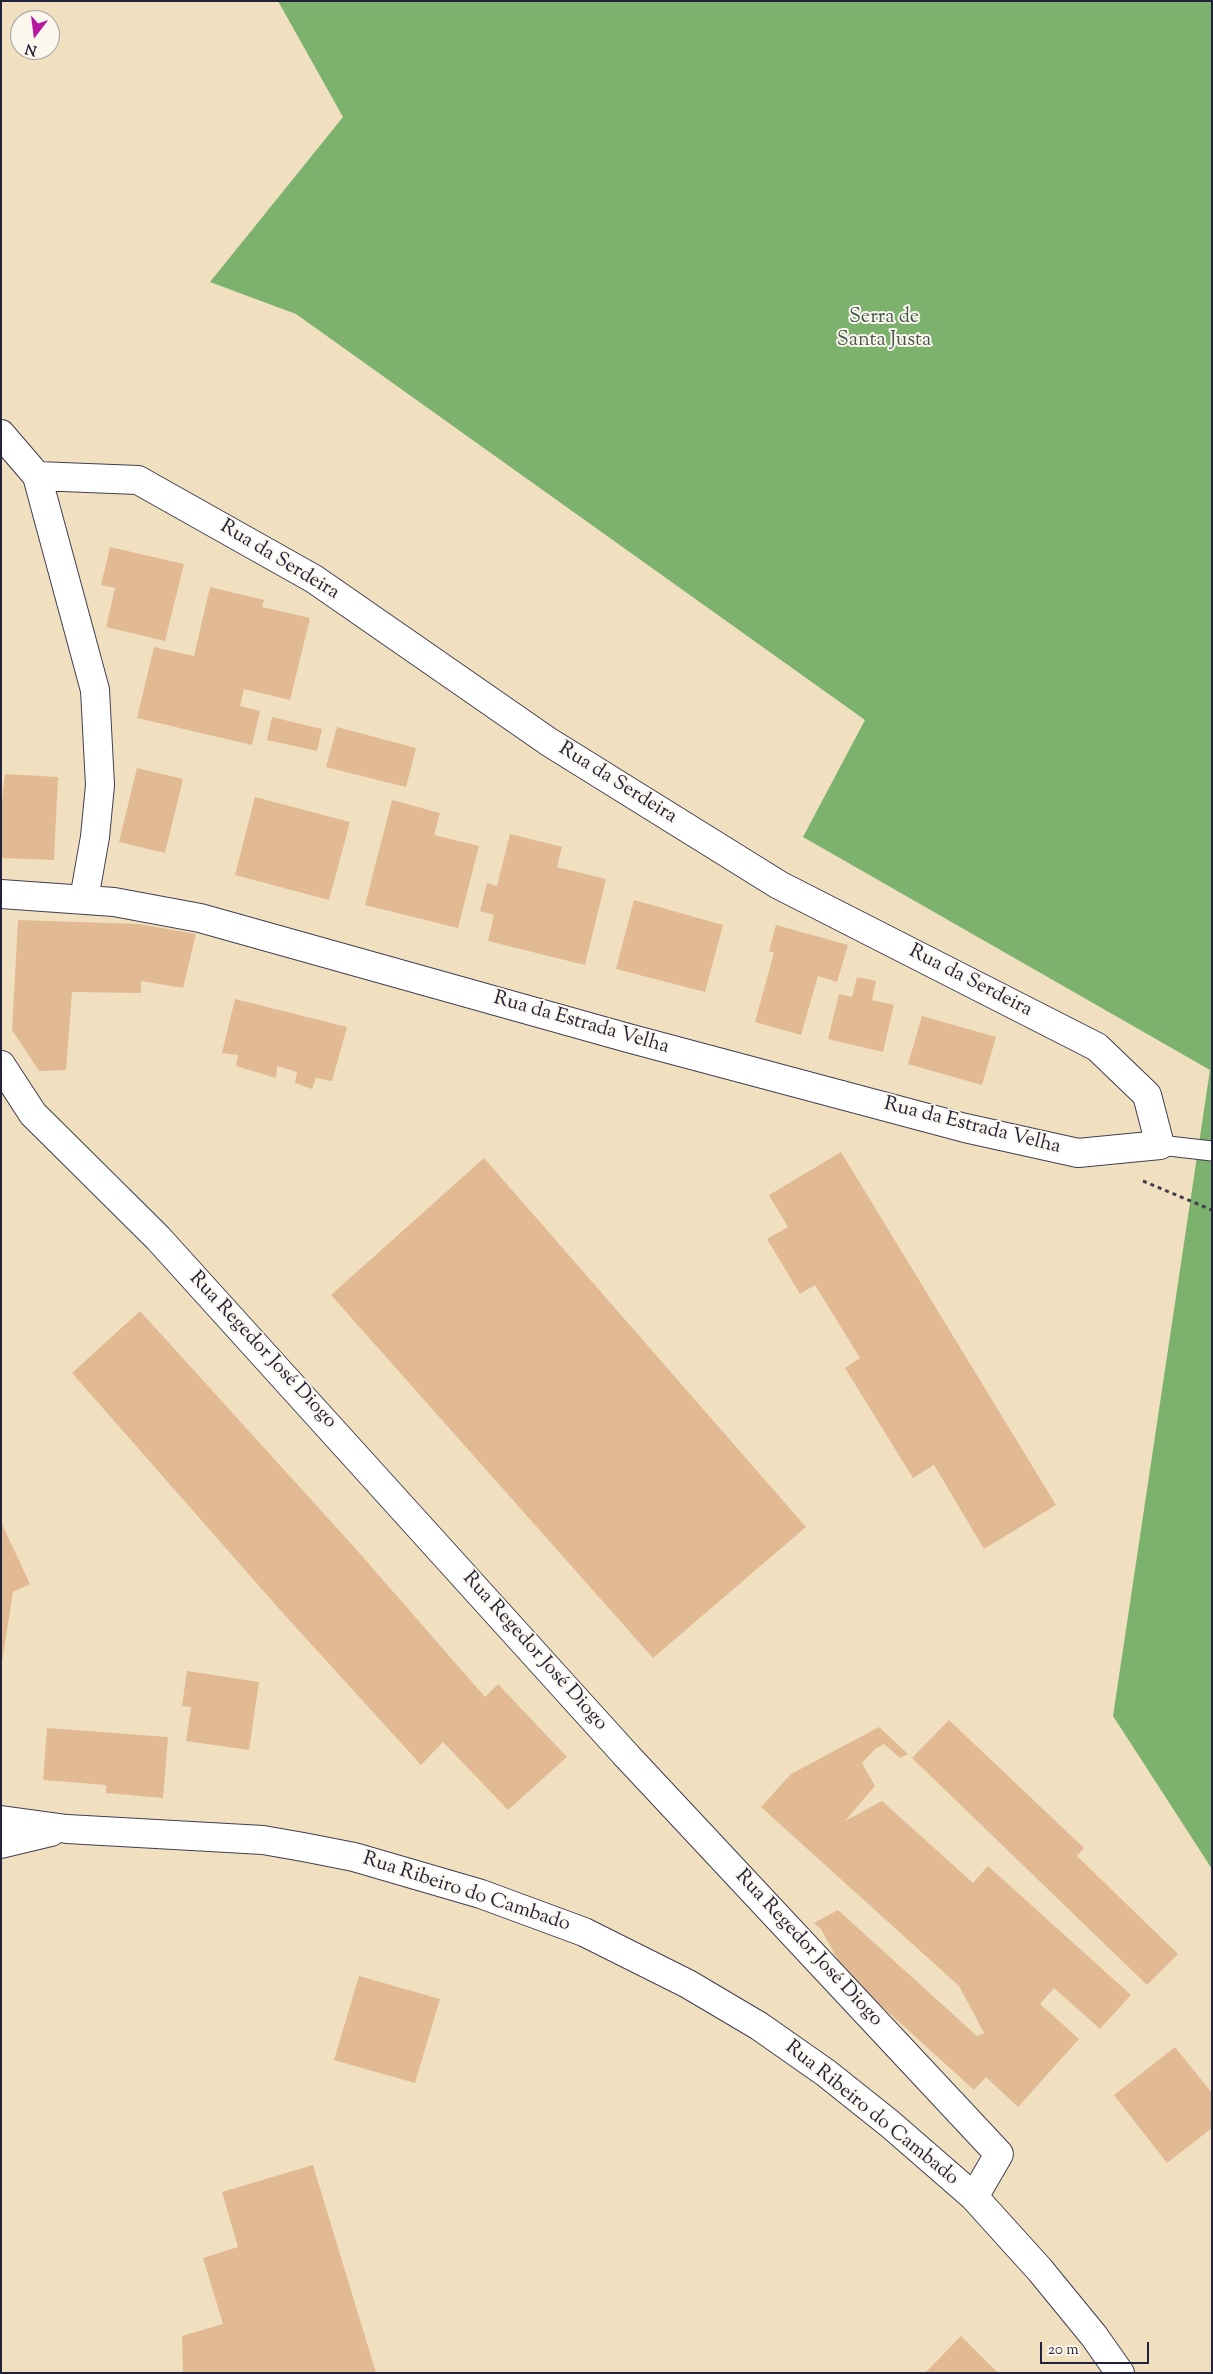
<!DOCTYPE html>
<meta charset="utf-8">
<style>
body{margin:0}
#map{position:relative;width:1213px;height:2374px;overflow:hidden;background:#f0e0c0;font-family:"Sorts Mill Goudy",serif}
canvas{display:block}
.frame{position:absolute;inset:0;border:2px solid #22223b;pointer-events:none}
.north{position:absolute;left:10px;top:10px;width:50px;height:50px;box-sizing:border-box;background:#fbf7ec;border:1px solid #a4a2a5;border-radius:50%;rotate:195deg;font-size:14px;font-weight:700;line-height:20px;text-align:center;color:#22223b}
.north::after{content:'';display:block;margin:auto;width:18px;height:22px;background:#b5179e;clip-path:polygon(50% 0,100% 100%,50% 72%,0 100%)}
.scale{position:absolute;left:1040px;top:2342px;width:109px;height:22px;box-sizing:border-box;border:2px solid #22223b;border-top:0;padding-left:6px;font-size:15px;line-height:18px;white-space:nowrap;color:#22223b;-webkit-text-stroke:4px #fbf7ec;paint-order:stroke}
</style>
<div id="map">
<canvas width="1213" height="2374"></canvas>
<div class="frame"></div>
<div class="north">N</div>
<div class="scale">20 m</div>
</div>
<script>
const context = document.querySelector('canvas').getContext('2d');
context.lineJoin = 'round';
function fillPath(path, color) { context.fillStyle = color; context.fill(path, 'evenodd'); }
function strokePath(path, color, width, dash) { context.strokeStyle = color; context.lineWidth = width; context.lineCap = dash ? 'butt' : 'round'; context.setLineDash(dash || []); context.stroke(path); }
function write(font, color, halo, rows, align = 'center') {
  context.font = font + ' "Sorts Mill Goudy",serif'; context.lineWidth = 4; context.setLineDash([]); context.textBaseline = 'middle'; context.strokeStyle = halo; context.fillStyle = color; for (const [text, x, y, turn = 0] of rows) {
    context.save(); context.translate(x, y); context.rotate((+turn || 0) * Math.PI / 180); context.textAlign = isNaN(turn) ? turn : align; if (halo) context.strokeText(text, 0, 0); context.fillText(text, 0, 0); context.restore();
  }
}
const forest = new Path2D(`
 M278,1h934v1868l-99,-153 97,-646 -407,-233 62,-117 -569,-406 -86,-32 133,-165z`);
const building = new Path2D(`
 M110,547l74,17 -19,77 -59,-14 9,-39 -14,-3z
 M210,587l54,13 -2,7 48,11 -20,82 -46,-11 -4,17 20,5 -8,34 -115,-27 17,-71 40,9z
 M272,717l50,12 -5,22 -50,-11z
 M337,727l79,21 -10,39 -80,-20z
 M137,768l46,11 -18,74 -46,-11z
 M5,774l53,3 -4,83 -53,-2v-48z
 M255,797l95,25 -21,78 -94,-25z
 M392,800l48,13 -6,22 45,11 -21,82 -93,-23z
 M510,834l52,13 -5,20 49,12 -21,86 -97,-24 6,-26 -14,-4 7,-28 10,3z
 M634,900l89,25 -18,67 -89,-23z
 M18,920l121,4 57,10 -13,54 -42,-7v12l-69,-1 -6,78 -27,1 -27,-41z
 M776,925l72,20 -11,37 -19,-6 -17,59 -46,-13 19,-69 -5,-2z
 M857,977l19,4 -4,19 22,5 -11,47 -55,-13 11,-45 13,3z
 M235,999l112,28 -15,54 -16,-3 -4,11 -17,-6 2,-11 -20,-6 -1,12 -40,-12 2,-11 -16,-2z
 M922,1016l74,21 -14,48 -74,-21z
 M841,1152l215,353 -72,44 -50,-84 -21,13 -68,-110 15,-10 -45,-73 -15,9 -33,-55 21,-12 -19,-32z
 M484,1158l322,369 -153,131 -322,-363z
 M140,1311l215,237 130,149 13,-13 69,73 -59,53 -65,-68 -22,23 -140,-154 -209,-238z
 M1,1522l29,62 -17,8 -11,70z
 M187,1671l72,11 -10,68 -63,-9 5,-34 -9,-1z
 M949,1720l135,128 -7,8 101,98 -31,31 -235,-227z
 M879,1727l29,27 -8,4 -16,-14 -9,5 -13,14 13,23 -30,35 37,-20 91,82 15,-17 143,129 -31,34 -46,-41 -14,16 39,35 -61,68 -32,-30 -12,13 -129,-117 -24,-44 -7,-6 24,-13 139,126 7,-3 -25,-47 -198,-179 30,-33z
 M47,1728l121,9 -5,61 -57,-5v-8l-63,-5z
 M359,1976l81,23 -25,84 -81,-23z
 M1175,2047l37,46v35l-45,35 -53,-68z
 M313,2165l63,208h-193l-1,-37 41,-12 -20,-66 35,-11 -16,-55z
 M961,2336l37,37h-73z`);
const path = new Path2D(`
 M1143,1181l69,29`);
const service = new Path2D(`
 M1160,1145l52,6`);
const pedestrian = new Path2D(`
 M626,1755l373,399 -25,43`);
const minor = new Path2D(`
 M1,434l36,42 58,214 5,95 -5,52 -11,62
 M1,894l113,8 86,16 428,120 337,90 113,25 82,-8 -13,-50 -50,-48 -318,-162 -230,-143 -235,-163 -176,-99 -101,-4
 M1,1065l32,49 125,124 468,517`);
const primary = new Path2D(`
 M1,1820l66,9 196,11 40,7 51,10 127,37 103,38 104,52 71,42 67,47 64,51 84,73 66,73 54,66 26,37
 M1,1844l50,-12`);
const parkNames = [
 ["Serra de",884,319],
 ["Santa Justa",884,342]
];
const streetNames = [
 ["Rua da Serdeira",279,561,31],
 ["Rua da Serdeira",617,784,32],
 ["Rua da Serdeira",970,982,27],
 ["Rua da Estrada Velha",581,1024,16],
 ["Rua da Estrada Velha",972,1127,14],
 ["Rua Regedor José Diogo",262,1351,47],
 ["Rua Regedor José Diogo",534,1652,48],
 ["Rua Ribeiro do Cambado",466,1893,18],
 ["Rua Regedor José Diogo",808,1949,47],
 ["Rua Ribeiro do Cambado",871,2114,39]
];
fillPath(forest, '#7cb26e');
fillPath(building, '#e1ba94');
strokePath(service, '#413e4f', 21);
strokePath(pedestrian, '#413e4f', 30);
strokePath(minor, '#413e4f', 30);
strokePath(primary, '#413e4f', 30);
strokePath(path, '#413e4f', 3, [4, 4]);
strokePath(service, '#fff', 19);
strokePath(pedestrian, '#fff', 28);
strokePath(minor, '#fff', 28);
strokePath(primary, '#fff', 28);
write('20px', '#465650', '#fbf7ec', parkNames);
write('20px', '#22223b', '#fbf7ec', streetNames);
</script>
